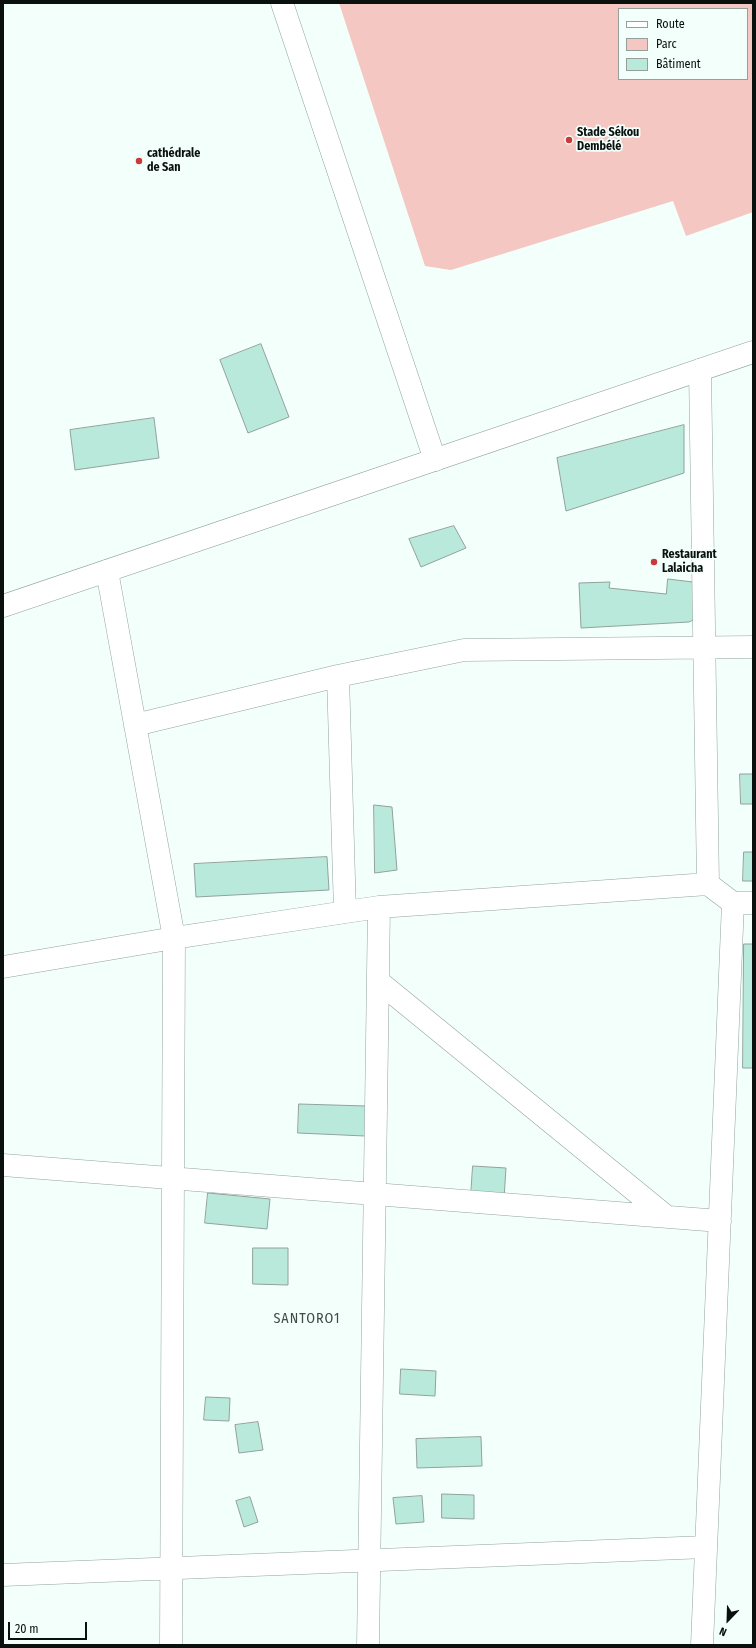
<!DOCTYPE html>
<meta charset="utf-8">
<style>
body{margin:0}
#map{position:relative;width:756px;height:1648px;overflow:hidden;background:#f3fffb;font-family:"Fira Sans Condensed",sans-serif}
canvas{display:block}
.frame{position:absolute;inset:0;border:4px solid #0a100e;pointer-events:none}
.legend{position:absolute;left:618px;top:8px;width:130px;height:72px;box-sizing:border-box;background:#f3fffb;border:1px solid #969f9c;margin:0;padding:5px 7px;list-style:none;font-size:12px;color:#0a100e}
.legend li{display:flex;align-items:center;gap:8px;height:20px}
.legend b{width:20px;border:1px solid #969f9c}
.north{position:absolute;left:708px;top:1600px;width:40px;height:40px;-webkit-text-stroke:3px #f3fffb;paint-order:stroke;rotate:203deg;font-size:11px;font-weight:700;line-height:16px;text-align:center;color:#0a100e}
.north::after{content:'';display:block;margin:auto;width:14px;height:18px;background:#0a100e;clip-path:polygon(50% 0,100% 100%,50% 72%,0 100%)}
.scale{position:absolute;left:8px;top:1622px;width:79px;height:18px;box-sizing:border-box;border:2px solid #0a100e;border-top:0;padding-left:5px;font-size:12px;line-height:14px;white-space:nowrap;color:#0a100e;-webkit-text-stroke:3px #f3fffb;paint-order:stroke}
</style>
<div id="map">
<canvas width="756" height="1648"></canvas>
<div class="frame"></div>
<ul class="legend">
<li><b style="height:5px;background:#fff"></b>Route</li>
<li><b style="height:11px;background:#f4c7c2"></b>Parc</li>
<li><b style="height:11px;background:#b9e9da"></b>Bâtiment</li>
</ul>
<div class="north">N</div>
<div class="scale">20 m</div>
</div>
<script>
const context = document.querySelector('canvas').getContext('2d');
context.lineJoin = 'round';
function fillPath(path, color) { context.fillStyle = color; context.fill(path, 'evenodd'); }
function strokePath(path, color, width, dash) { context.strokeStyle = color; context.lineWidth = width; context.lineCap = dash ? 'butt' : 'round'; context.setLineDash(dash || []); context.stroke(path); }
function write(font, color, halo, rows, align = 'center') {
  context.font = font + ' "Fira Sans Condensed",sans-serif'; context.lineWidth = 3.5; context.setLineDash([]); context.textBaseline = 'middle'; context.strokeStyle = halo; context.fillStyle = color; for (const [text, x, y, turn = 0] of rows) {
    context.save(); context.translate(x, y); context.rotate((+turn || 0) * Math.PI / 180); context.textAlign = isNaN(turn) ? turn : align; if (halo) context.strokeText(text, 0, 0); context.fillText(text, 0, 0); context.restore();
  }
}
const green = new Path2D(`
 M339,3h414v209l-67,24 -13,-35 -222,69 -26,-4zM619,9h128v70h-128z`);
const building = new Path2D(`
 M261,344l28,73 -41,16 -28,-73z
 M154,418l5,40 -84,12 -5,-40z
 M684,425v48l-118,38 -9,-53z
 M454,526l12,22 -45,19 -12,-28z
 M668,579l25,3 2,37 -6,3 -108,6 -2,-45 31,-1 -1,6 57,6z
 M740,774h13v30h-12z
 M374,805l18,2 5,63 -22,3z
 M744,852h9v29h-10z
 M327,857l2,33 -133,7 -2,-33z
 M744,944h9v124h-10z
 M299,1104l67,2 -1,30 -67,-3z
 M473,1166l33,2 -2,30 -33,-2z
 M208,1193l62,6 -3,30 -62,-6z
 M253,1248h35v37l-35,-1z
 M401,1369l35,2 -1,25 -35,-2z
 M206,1397l24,1 -1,23 -25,-1z
 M258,1422l5,28 -24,3 -4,-28z
 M481,1437l1,29 -65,2 -1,-29z
 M442,1494l32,1v24l-32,-1z
 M422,1496l2,26 -28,2 -3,-26z
 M250,1497l8,25 -14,5 -8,-26z`);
const street = new Path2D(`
 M282,3l153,457
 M107,571l67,367 -3,707
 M338,676l7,236
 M135,725l203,-49 126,-26 289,-3
 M733,903h20
 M3,967l171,-29 205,-31 329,-23 -8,-514
 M378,981l289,236
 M3,1165l717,56
 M3,1575l703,-28
 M368,1645l11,-738
 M702,1645l31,-742 -25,-19`);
const secondary = new Path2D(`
 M3,606l750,-254`);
const markers = [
 [569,140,4,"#c93a3a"],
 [139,161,4,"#c93a3a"],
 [654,562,4,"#c93a3a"]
];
const poiNames = [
 ["Stade Sékou",577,133],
 ["Dembélé",577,147],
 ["cathédrale",147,154],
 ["de San",147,168],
 ["Restaurant",662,555],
 ["Lalaicha",662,569]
];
const quarterNames = [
 ["SANTORO1",307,1319]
];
fillPath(green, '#f4c7c2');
fillPath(building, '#b9e9da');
strokePath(building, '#91a29c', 1);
strokePath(street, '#93a49f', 23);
strokePath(secondary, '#93a49f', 23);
strokePath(street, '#fff', 22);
strokePath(secondary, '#fff', 22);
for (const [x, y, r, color] of markers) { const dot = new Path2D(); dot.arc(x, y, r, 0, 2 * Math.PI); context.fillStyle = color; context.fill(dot); strokePath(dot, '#f3fffb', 1.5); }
write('bold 12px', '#0a100e', '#f3fffb', poiNames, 'left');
context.letterSpacing = '1px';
write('14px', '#3c4c47', '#f3fffb', quarterNames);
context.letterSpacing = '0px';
</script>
